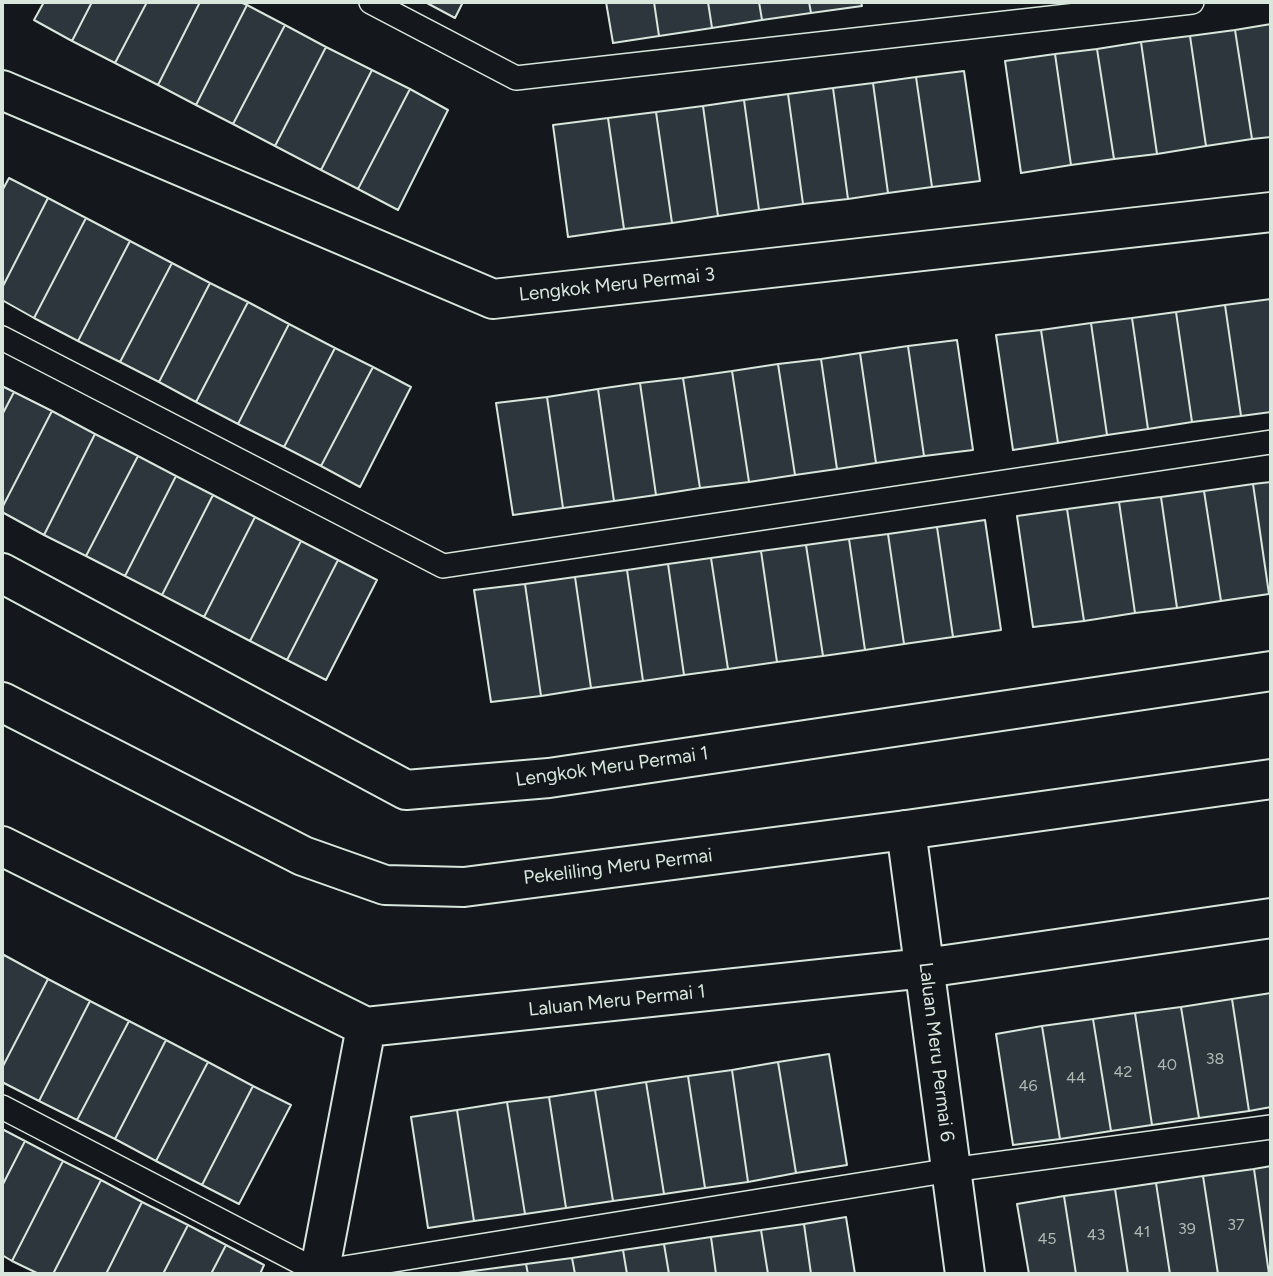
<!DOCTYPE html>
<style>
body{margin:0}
#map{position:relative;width:1273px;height:1276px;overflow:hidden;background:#14181c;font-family:Figtree,sans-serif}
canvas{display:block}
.frame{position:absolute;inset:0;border:4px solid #d8e6dc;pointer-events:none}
</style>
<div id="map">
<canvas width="1273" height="1276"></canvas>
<div class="frame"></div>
</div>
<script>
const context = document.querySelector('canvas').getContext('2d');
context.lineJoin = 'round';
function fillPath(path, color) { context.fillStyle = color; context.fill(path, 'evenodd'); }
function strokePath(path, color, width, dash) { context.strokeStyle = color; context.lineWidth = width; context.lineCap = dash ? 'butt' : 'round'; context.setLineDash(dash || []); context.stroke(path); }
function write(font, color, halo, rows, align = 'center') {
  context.font = font + ' Figtree,sans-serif'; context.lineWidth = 5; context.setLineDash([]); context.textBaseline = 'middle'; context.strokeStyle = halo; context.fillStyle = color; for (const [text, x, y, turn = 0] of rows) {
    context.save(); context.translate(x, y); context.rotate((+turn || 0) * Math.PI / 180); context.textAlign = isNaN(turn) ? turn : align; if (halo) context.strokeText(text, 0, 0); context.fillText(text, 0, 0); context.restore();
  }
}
const building = new Path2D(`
 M44,2h48l-20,39 -38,-21z
 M92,2h55l-32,61 -43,-22z
 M147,2h53l-42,83 -43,-22z
 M200,2h40l7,3 -51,100 -38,-20z
 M425,2h38l-8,16z
 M606,2h48l5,34 -46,7z
 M654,2h54l4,26 -53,8z
 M708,2h51l3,18 -50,8z
 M759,2h50l2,11 -49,7z
 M809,2h52l1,4 -51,7z
 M247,5l38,20 -52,99 -37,-19z
 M1271,24v113l-19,2 -17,-109z
 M285,25l41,22 -51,99 -42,-22z
 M1235,30l17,109 -46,7 -16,-110z
 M1190,36l16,110 -49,8 -16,-112z
 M1141,42l16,112 -43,5 -17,-110z
 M326,47l46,23 -51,100 -46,-24z
 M1097,49l17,110 -43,6 -16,-111z
 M1055,54l16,111 -50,8 -16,-112z
 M372,70l38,19 -52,100 -37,-19z
 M964,71l16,110 -48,6 -16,-110z
 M916,77l16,110 -44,6 -15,-110z
 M873,83l15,110 -40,6 -15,-111z
 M833,88l15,111 -45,5 -15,-110z
 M410,89l38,21 -50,100 -40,-21z
 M788,94l15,110 -44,6 -15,-110z
 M744,100l15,110 -41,6 -15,-110z
 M703,106l15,110 -46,7 -16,-111z
 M656,112l16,111 -48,6 -16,-111z
 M608,118l16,111 -56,8 -15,-112z
 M9,178l39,20 -46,90v-97z
 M48,198l38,20 -52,100 -32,-18v-12z
 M86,218l44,23 -52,100 -44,-23z
 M130,241l42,22 -52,99 -42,-21z
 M172,263l38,20 -51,99 -39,-20z
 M210,283l38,19 -52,100 -37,-20z
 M1271,299v113l-30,4 -16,-111z
 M248,302l41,22 -51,100 -42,-22z
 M1225,305l16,111 -49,6 -16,-110z
 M1176,312l16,110 -44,7 -16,-111z
 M1132,318l16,111 -41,6 -16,-112z
 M1091,323l16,112 -49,8 -17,-113z
 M289,324l46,24 -51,99 -46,-23z
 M1041,330l17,113 -45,7 -17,-115z
 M957,340l16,110 -49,6 -16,-110z
 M908,346l16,110 -48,7 -16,-110z
 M335,348l38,19 -52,99 -37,-19z
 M860,353l16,110 -39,6 -16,-110z
 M821,359l16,110 -42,6 -17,-111z
 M778,364l17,111 -46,7 -17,-111z
 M373,367l38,20 -51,100 -39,-21z
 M732,371l17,111 -49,6 -17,-110z
 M683,378l17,110 -44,7 -16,-112z
 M640,383l16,112 -42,6 -16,-112z
 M2,386l12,6 -12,23z
 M598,389l16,112 -51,7 -16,-111z
 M14,392l38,19 -50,97v-93z
 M547,397l16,111 -50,7 -17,-112z
 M52,411l43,23 -51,101 -42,-23v-4z
 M95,434l43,22 -52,100 -42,-21z
 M138,456l38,20 -51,100 -39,-20z
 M176,476l37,19 -51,100 -37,-19z
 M1271,482v112h-2l-16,-110z
 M1253,484l16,110 -48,7 -17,-110z
 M1204,491l17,110 -44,7 -16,-111z
 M213,495l42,22 -51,100 -42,-22z
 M1161,497l16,111 -42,5 -16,-111z
 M1119,502l16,111 -51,8 -17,-112z
 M1067,509l17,112 -51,6 -16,-111z
 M255,517l46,24 -51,100 -46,-24z
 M985,520l16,110 -48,7 -16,-110z
 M937,527l16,110 -49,7 -16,-110z
 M888,534l16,110 -39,6 -16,-111z
 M849,539l16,111 -42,6 -17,-111z
 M301,541l37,19 -51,100 -37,-19z
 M806,545l17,111 -46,6 -16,-111z
 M761,551l16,111 -49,7 -17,-111z
 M711,558l17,111 -44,6 -16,-111z
 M338,560l39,20 -51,100 -39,-20z
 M668,564l16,111 -41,6 -16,-111z
 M627,570l16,111 -52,7 -16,-111z
 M575,577l16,111 -50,8 -16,-112z
 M525,584l16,112 -50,6 -17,-112z
 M4,955l44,24 -46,89v-108z
 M48,979l42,22 -51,100 -37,-19v-14z
 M1271,993v114l-22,4 -17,-112z
 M1232,999l17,112 -50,7 -18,-111z
 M90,1001l39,20 -52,99 -38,-19z
 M1181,1007l18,111 -47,7 -17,-112z
 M1135,1013l17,112 -41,6 -18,-112z
 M1093,1019l18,112 -51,8 -18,-113z
 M129,1021l37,19 -51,99 -38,-19z
 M1042,1026l18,113 -47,6 -17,-111z
 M166,1040l42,22 -52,99 -41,-22z
 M829,1054l18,111 -51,8 -18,-111z
 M208,1062l45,24 -51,99 -46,-24z
 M778,1062l18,111 -48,9 -16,-112z
 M732,1070l16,112 -43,6 -17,-112z
 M688,1076l17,112 -41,6 -18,-112z
 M646,1082l18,112 -51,7 -18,-111z
 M253,1086l38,19 -52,99 -37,-19z
 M595,1090l18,111 -47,7 -17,-111z
 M549,1097l17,111 -41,6 -18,-112z
 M507,1102l18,112 -51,7 -17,-111z
 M457,1110l17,111 -46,7 -17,-111z
 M2,1129l23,12 -23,45z
 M25,1141l38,20 -51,100 -10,-6v-69z
 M63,1161l38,19 -48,94h-14l-27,-13z
 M1271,1166v108h-2l-15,-105z
 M1254,1169l15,105h-51l-15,-98z
 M1203,1176l15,98h-48l-14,-91z
 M101,1180l41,22 -36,72h-53z
 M1156,1183l14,91h-42l-13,-85z
 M1115,1189l13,85h-52l-12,-78z
 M1064,1196l12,78h-47l-12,-70z
 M142,1202l46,23 -25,49h-57z
 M846,1217l9,57h-44l-7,-50z
 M804,1224l7,50h-43l-7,-44z
 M188,1225l38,20 -15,29h-48z
 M761,1230l7,44h-52l-5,-37z
 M711,1237l5,37h-47l-5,-30z
 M664,1244l5,30h-42l-4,-24z
 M226,1245l38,20 -4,9h-49z
 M623,1250l4,24h-52l-3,-16z
 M572,1258l3,16h-47l-2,-10z
 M526,1264l2,10h-70v-1z`);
const lane = new Path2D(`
 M371,2l145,76 676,-76
 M2,338l441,228 828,-124
 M2,1107l317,165 632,-102 320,-43`);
const street = new Path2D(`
 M2,90l491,209 778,-87
 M2,573l404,217 143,-12 722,-107
 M906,830l59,444
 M2,846l364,181 559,-59 346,-50
 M319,1274l47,-247`);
const secondary = new Path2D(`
 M2,702l301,154 82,29 79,2 442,-57 365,-51`);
const numberNames = [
 ["38",1215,1059],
 ["40",1167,1065],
 ["42",1123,1072],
 ["44",1076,1078],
 ["46",1028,1086],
 ["37",1236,1225],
 ["39",1187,1229],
 ["41",1142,1232],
 ["43",1096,1235],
 ["45",1047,1239]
];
const streetNames = [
 ["Lengkok Meru Permai 3",617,285,-6],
 ["Lengkok Meru Permai 1",612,767,-8],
 ["Pekeliling Meru Permai",618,867,-7],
 ["Laluan Meru Permai 1",617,1001,-6],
 ["Laluan Meru Permai 6",936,1052,83]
];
fillPath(building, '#2c363c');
strokePath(building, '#d8e6dc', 2);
strokePath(lane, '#d8e6dc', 26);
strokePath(street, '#d8e6dc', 42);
strokePath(secondary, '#d8e6dc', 42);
strokePath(lane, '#14181c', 23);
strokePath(street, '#14181c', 38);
strokePath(secondary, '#14181c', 38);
write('16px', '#adbab4', null, numberNames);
write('19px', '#d8e6dc', '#14181c', streetNames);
</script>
